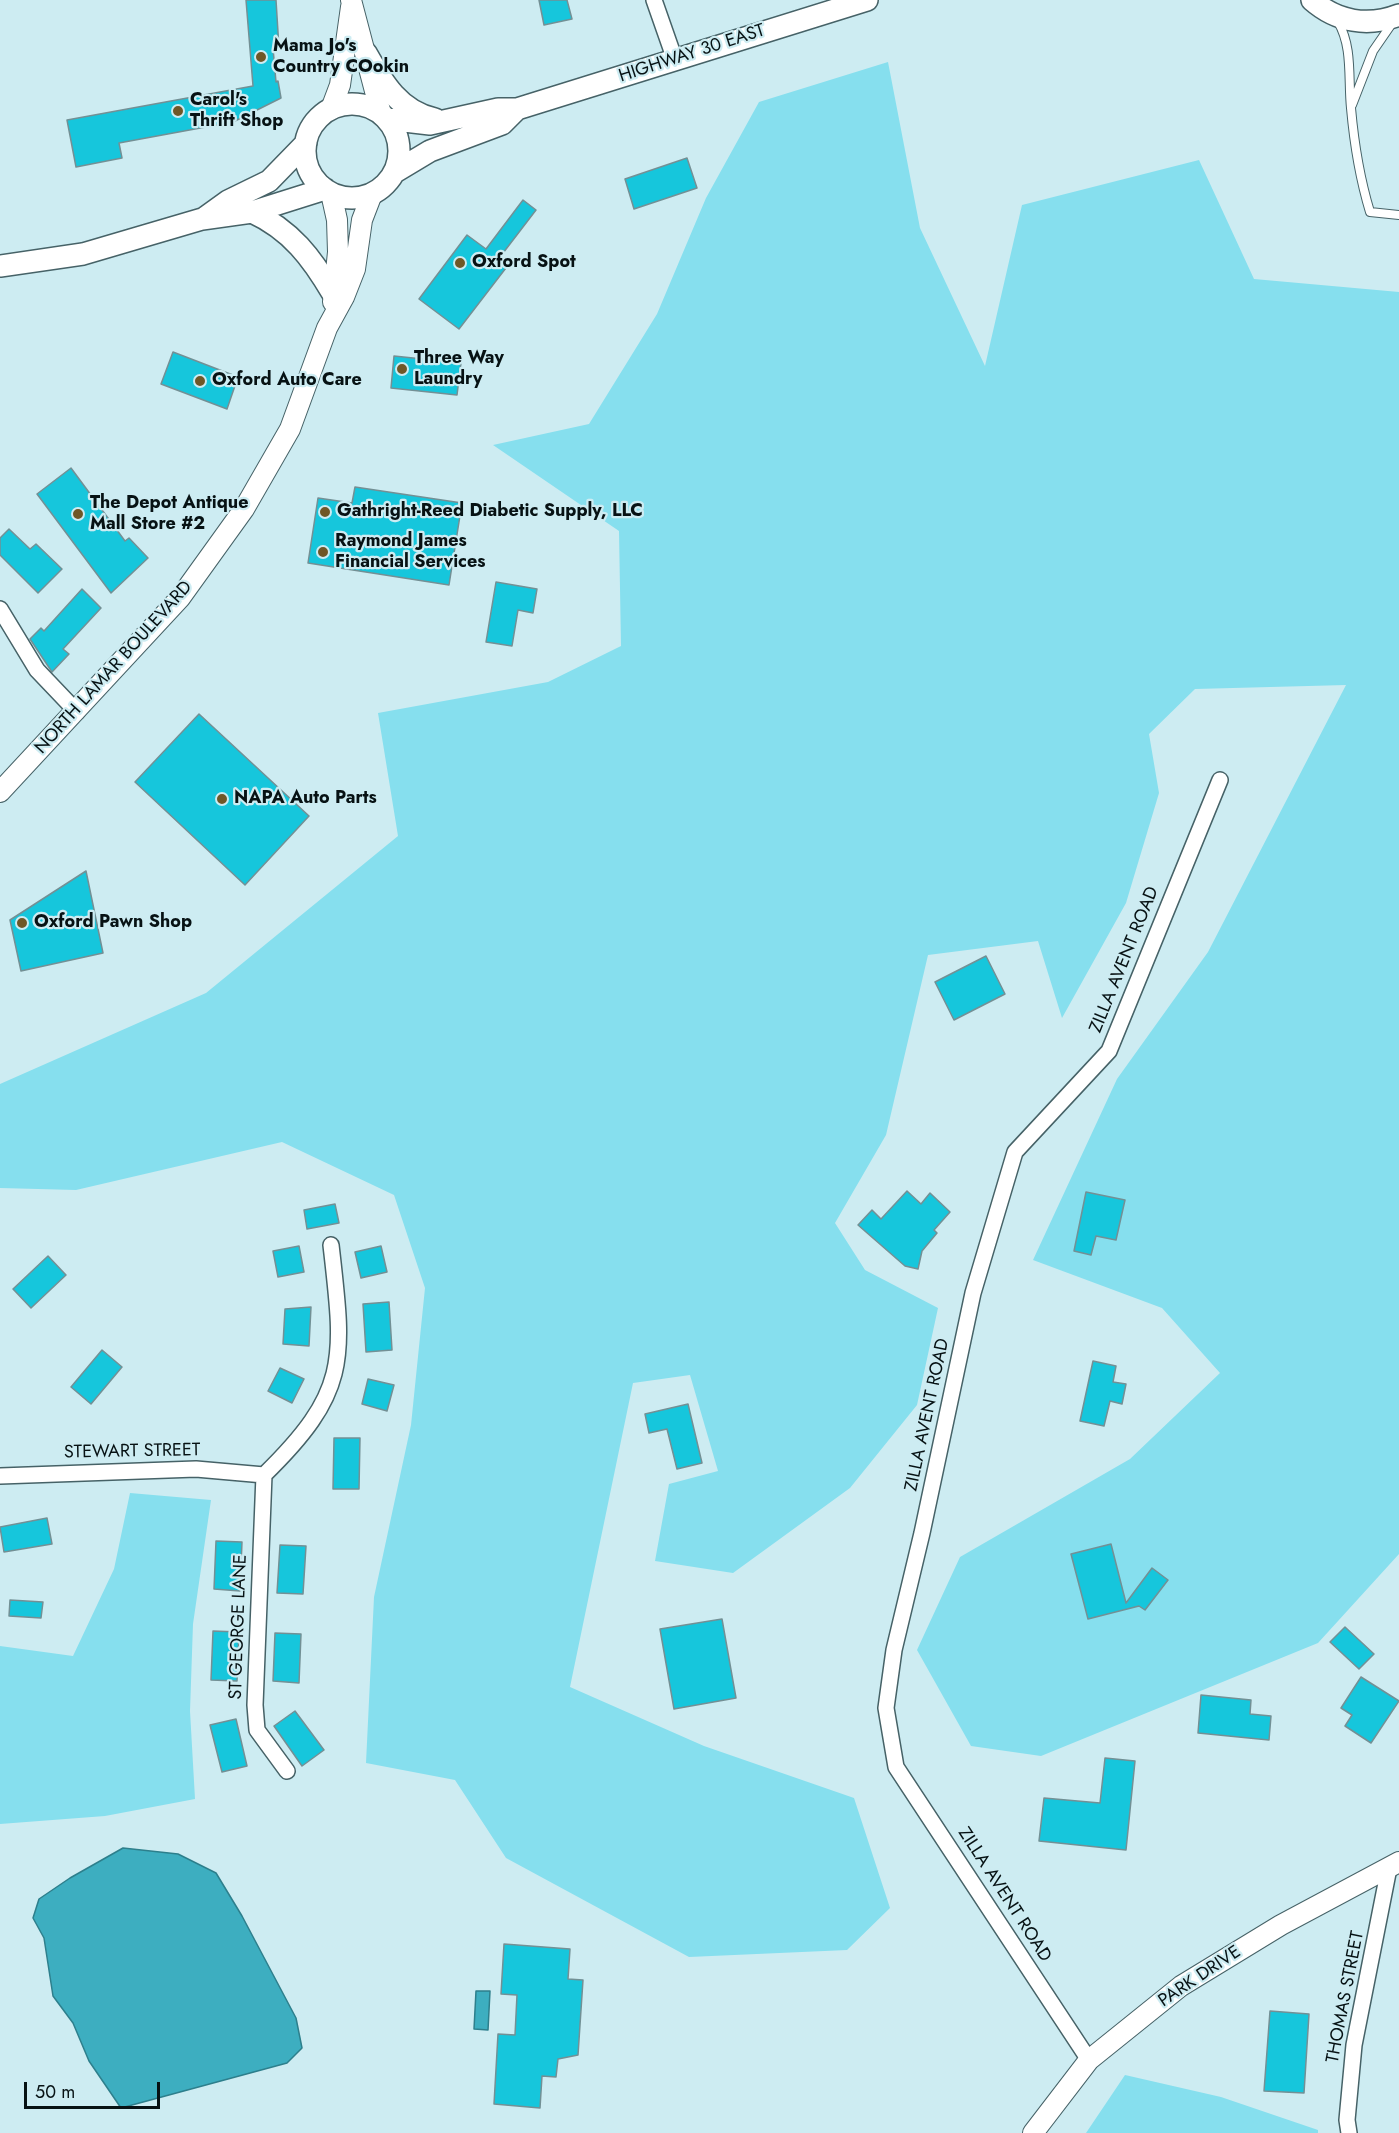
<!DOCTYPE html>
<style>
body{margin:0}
#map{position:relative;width:1399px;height:2133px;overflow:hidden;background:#cdecf2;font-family:Jost,sans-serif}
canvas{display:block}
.scale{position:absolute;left:24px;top:2082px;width:136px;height:27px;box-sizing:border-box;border:3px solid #071214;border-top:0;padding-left:8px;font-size:18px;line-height:21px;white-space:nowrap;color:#071214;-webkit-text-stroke:4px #cdecf2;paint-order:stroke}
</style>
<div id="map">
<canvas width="1399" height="2133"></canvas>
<div class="scale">50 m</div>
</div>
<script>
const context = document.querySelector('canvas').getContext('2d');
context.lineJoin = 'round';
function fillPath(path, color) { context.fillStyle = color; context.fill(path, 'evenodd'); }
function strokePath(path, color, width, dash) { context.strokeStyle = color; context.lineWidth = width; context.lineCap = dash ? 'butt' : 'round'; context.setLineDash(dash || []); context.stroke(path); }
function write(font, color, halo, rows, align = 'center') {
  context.font = font + ' Jost,sans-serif'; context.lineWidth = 4.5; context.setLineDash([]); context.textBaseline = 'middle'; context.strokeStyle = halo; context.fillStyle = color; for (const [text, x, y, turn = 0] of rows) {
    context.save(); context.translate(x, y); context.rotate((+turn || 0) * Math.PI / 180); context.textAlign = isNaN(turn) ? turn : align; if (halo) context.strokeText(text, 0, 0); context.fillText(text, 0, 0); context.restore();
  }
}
const green = new Path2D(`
 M888,62l32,166 65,138 37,-161 177,-45 55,119 145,13v1262l-81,89 -277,113 -70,-10 -54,-96 43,-93 170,-98 90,-86 -58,-65 -129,-48 84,-181 91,-127 138,-267 -151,4 -46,45 10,59 -33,110 -64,115 -24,-77 -110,14 -42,180 -51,88 30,47 73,38 -21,97 -67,83 -117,85 -78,-12 14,-77 49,-13 -28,-96 -57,8 -63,304 134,59 150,52 36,110 -43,42 -158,7 -183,-99 -51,-78 -89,-17 8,-166 37,-172 14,-137 -31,-93 -112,-53 -206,48 -76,-2v-104l206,-91 192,-157 -20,-123 170,-31 73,-36 -2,-115 -126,-86 96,-21 68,-110 49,-116 53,-96z
 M130,1493l81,7 -18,124 -3,87 5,88 -90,17 -105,8v-178l73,10 41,-87z
 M1125,2075l96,22 97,33v3h-232z`);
const water = new Path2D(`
 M123,1848l55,6 38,19 26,43 54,102 6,30 -15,15 -166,45 -32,-47 -16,-38 -20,-27 -9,-58 -11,-20 6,-19 31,-21z
 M476,1991h14l-2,39 -14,-1z`);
const building = new Path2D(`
 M246,0h30l3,48h-6l3,34 2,-1 3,17 -48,24 -114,21 3,15 -46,9 -9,-47 186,-34z
 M539,0h28l5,19 -28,6z
 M687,158l10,30 -63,21 -9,-30z
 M523,200l13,10 -36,47 9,7 -50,65 -40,-30 48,-64 19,14z
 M173,352l65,25 -11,32 -66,-25z
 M394,356l67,7 -4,32 -66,-7z
 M71,468l54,73 4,-3 19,20 -37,35 -74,-99z
 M355,487l107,16 -13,82 -141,-22 10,-65 34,5z
 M9,529l21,20 6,-5 26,25 -24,24 -38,-38v-17z
 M496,582l41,7 -4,24 -15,-3 -6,36 -26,-4z
 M82,589l19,19 -38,41 6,5 -17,18 -22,-33 11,-11 3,3z
 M199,714l110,102 -64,69 -110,-103z
 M86,871l17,82 -82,18 -11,-51z
 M986,956l19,38 -51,26 -19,-38z
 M907,1191l14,13 9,-11 20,19 -16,18 3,3 -15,18 -4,18 -13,-3 -47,-41 14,-15 9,9z
 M1086,1192l39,8 -9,40 -20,-4 -5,19 -17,-4z
 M335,1204l4,19 -32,6 -3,-19z
 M299,1246l5,26 -26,5 -5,-26z
 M381,1246l6,26 -26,6 -6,-26z
 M48,1256l18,19 -35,33 -18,-19z
 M389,1302l3,48 -26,2 -3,-48z
 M311,1307l-2,39 -26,-2 2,-35z
 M102,1350l20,17 -31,37 -20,-17z
 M1093,1361l23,5 -3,16 13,2 -4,20 -12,-3 -6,25 -24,-5z
 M280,1368l24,11 -12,24 -24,-12z
 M368,1379l26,6 -7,26 -25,-7z
 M688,1404l14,59 -25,6 -10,-40 -18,4 -4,-19z
 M334,1438h26l-1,51h-26z
 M47,1518l5,26 -48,8 -4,-25z
 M216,1541l26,1 -2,49 -26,-2z
 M1111,1544l15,59 26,-35 16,12 -23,30 -6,-4 -51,13 -17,-65z
 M280,1545l26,1 -3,48 -26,-1z
 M10,1600l33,2 -2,16 -32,-2z
 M722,1619l14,79 -62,11 -14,-80z
 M1345,1627l29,27 -15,15 -29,-27z
 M213,1631l26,1 -2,49 -26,-1z
 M275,1633l26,1 -2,49 -26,-2z
 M1361,1677l38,24 -28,42 -26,-17 7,-11 -11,-7z
 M1201,1695l50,5 -1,14 21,2 -2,24 -71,-7z
 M295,1711l29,39 -22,16 -28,-40z
 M236,1719l11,47 -25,6 -12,-47z
 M1105,1758l30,3 -9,89 -87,-9 5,-43 56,5z
 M504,1944l66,5 -2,30 15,1 -5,75 -20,4 -2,18 -14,-1 -2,32 -46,-4 4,-70 17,1 2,-40 -16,-1z
 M1270,2011l39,3 -5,79 -40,-2z`);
const service = new Path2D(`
 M1338,22c15,25 10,57 13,86 3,34 9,71 19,104l29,3
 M1352,105l21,-54 20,-29`);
const minor = new Path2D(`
 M654,0l21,60
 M0,609l37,61 40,42
 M264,1475l-9,230 2,25 30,41
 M264,1475c86,-84 80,-116 67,-230
 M0,1476l196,-7 68,6
 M1089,2060l-193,-293 -10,-59 8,-58 28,-117 51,-240 42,-141 94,-101 111,-271
 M1349,2133l-2,-13 7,-75 35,-177`);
const tertiary = new Path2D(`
 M351,0l30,114
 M331,109l9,-24 11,-78
 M331,193l6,27 1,32 -5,50
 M0,792l180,-194 64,-89 46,-80 37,-101 17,-31 11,-28 7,-49 10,-26
 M1033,2133l56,-73 92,-74 100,-61 118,-63`);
const secondary = new Path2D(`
 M1312,0c25,22 56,27 87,15
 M366,53c17,30 34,59 69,66
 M305 151a47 47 0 1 1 94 0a47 47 0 1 1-94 0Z
 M387,119l43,5 68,-15h19l350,-109
 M395,172l35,-21 72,-27 15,-15
 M252,212c39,18 60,46 81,82
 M203,219l25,-18 41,-20 37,-38
 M0,266l83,-12 119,-35 50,-7 73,-23`);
const markers = [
 [261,57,6,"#6f5727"],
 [178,111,6,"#6f5727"],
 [460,263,6,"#6f5727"],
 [402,369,6,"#6f5727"],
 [200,381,6,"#6f5727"],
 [325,512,6,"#6f5727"],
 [78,514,6,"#6f5727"],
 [323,552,6,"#6f5727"],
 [222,799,6,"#6f5727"],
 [22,923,6,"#6f5727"]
];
const poiNames = [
 ["Mama Jo's",273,47],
 ["Country COokin",273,68],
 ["Carol's",190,101],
 ["Thrift Shop",190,122],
 ["Oxford Spot",472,263],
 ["Three Way",414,359],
 ["Laundry",414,380],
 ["Oxford Auto Care",212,381],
 ["The Depot Antique",90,504],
 ["Mall Store #2",90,525],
 ["Gathright-Reed Diabetic Supply, LLC",337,512],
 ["Raymond James",335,542],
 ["Financial Services",335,563],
 ["NAPA Auto Parts",234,799],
 ["Oxford Pawn Shop",34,923]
];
const streetNames = [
 ["HIGHWAY 30 EAST",692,54,-18],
 ["NORTH LAMAR BOULEVARD",114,668,-48],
 ["ZILLA AVENT ROAD",1125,960,-68],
 ["ZILLA AVENT ROAD",928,1415,-78],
 ["STEWART STREET",132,1452,-1],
 ["ST GEORGE LANE",239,1627,-88],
 ["ZILLA AVENT ROAD",1004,1895,57],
 ["PARK DRIVE",1200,1977,-34],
 ["THOMAS STREET",1346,1997,-79]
];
fillPath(green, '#86dfee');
fillPath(water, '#3daec0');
strokePath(water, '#2d7f8c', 1.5);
fillPath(building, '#16c6dc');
strokePath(building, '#739095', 1.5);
strokePath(service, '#466267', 10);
strokePath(minor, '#466267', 18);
strokePath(tertiary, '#466267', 22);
strokePath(secondary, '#466267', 24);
strokePath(service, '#fff', 8);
strokePath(minor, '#fff', 15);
strokePath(tertiary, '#fff', 20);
strokePath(secondary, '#fff', 21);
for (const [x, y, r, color] of markers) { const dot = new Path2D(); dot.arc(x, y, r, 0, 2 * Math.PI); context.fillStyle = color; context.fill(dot); strokePath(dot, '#cdecf2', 2); }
write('bold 18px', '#071214', '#cdecf2', poiNames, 'left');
write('18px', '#071214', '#cdecf2', streetNames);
</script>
